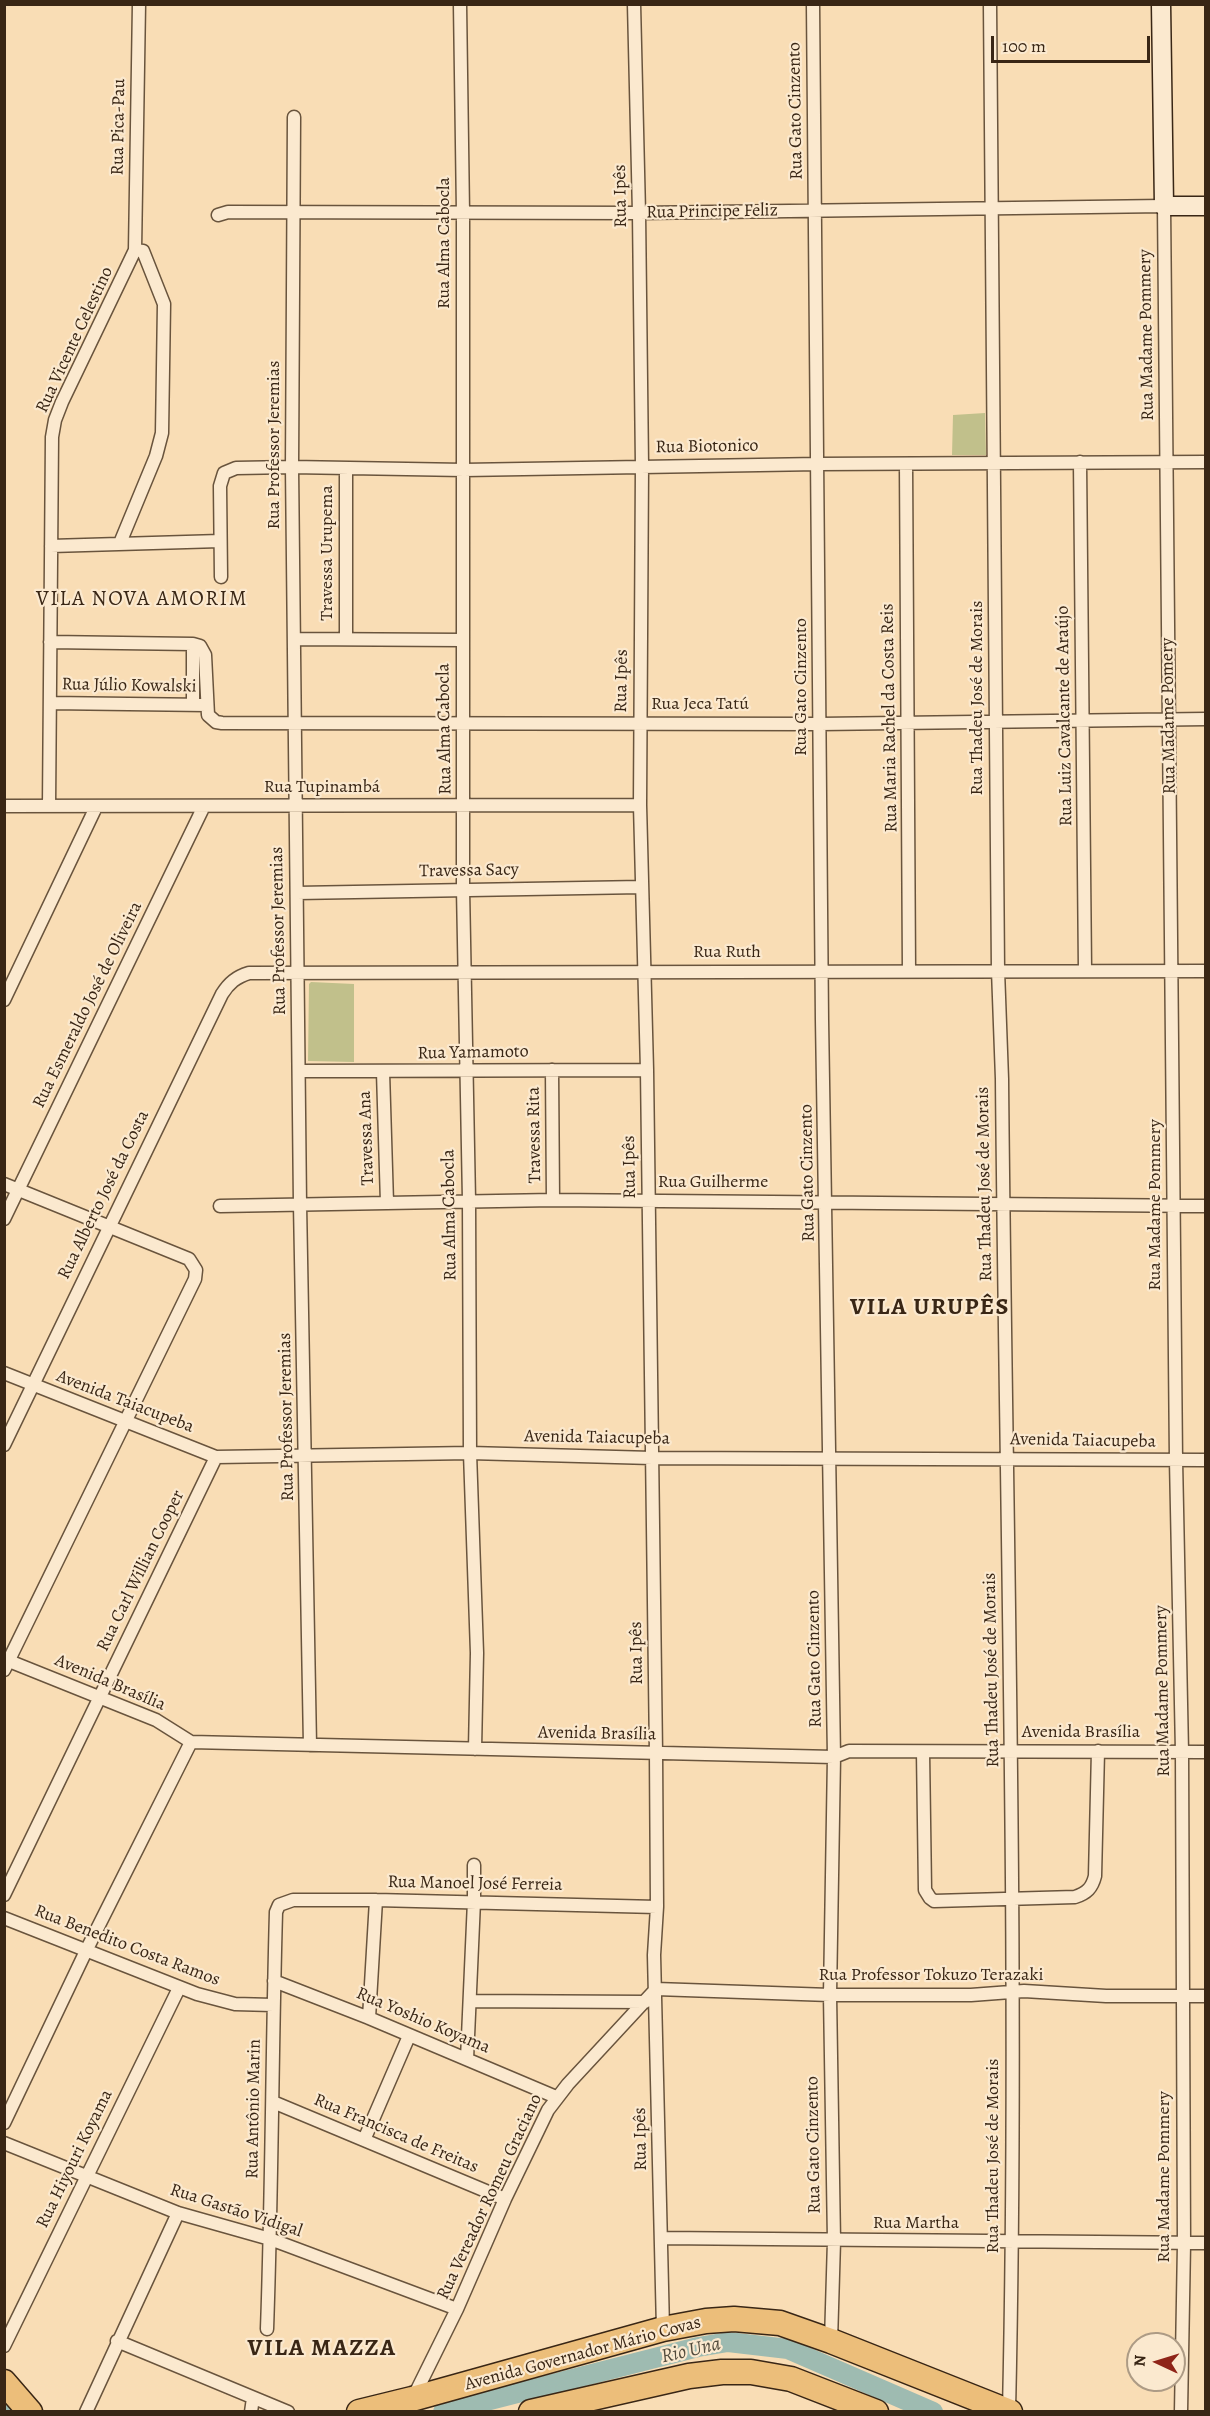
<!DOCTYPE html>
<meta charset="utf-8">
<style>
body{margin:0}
#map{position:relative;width:1210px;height:2416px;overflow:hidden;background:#f9ddb5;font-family:Alegreya,serif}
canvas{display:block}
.frame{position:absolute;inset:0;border:6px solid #392615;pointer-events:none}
.north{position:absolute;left:1126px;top:2332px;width:60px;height:60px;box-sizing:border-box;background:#fbe9cf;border:2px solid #ad9b85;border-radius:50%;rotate:274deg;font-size:16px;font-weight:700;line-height:24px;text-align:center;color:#392615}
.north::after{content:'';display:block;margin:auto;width:21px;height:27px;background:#8f2418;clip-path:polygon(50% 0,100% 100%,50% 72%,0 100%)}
.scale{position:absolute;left:991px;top:36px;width:159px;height:27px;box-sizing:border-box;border:3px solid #392615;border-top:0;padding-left:8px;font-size:18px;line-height:21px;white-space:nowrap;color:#392615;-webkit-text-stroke:4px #fbe9cf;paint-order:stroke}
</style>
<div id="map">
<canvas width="1210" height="2416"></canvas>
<div class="frame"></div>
<div class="north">N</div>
<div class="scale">100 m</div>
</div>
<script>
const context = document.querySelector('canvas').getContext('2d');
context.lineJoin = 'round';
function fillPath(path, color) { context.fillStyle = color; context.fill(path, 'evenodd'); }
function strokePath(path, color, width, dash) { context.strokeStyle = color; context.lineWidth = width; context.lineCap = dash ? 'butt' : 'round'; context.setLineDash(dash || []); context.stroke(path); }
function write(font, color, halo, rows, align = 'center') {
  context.font = font + ' Alegreya,serif'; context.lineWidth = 4.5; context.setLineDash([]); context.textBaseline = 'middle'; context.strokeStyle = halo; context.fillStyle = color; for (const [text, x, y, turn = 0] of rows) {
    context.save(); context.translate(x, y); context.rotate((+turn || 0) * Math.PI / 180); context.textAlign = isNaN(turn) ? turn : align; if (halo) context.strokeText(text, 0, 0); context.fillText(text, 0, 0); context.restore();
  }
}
const green = new Path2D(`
 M985,413l1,42h-34l1,-40z
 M311,982l43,2v78l-46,-1 1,-77z`);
const river = new Path2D(`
 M4,2409l3,3
 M443,2412l255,-65 30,-5 60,7 145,63`);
const street = new Path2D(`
 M460,4l3,209v676l6,311 1,253 7,200 -2,96
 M634,4l5,209 3,253 -2,339 7,265 9,683 1,154 -3,48 9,374
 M813,4l9,1016 12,737 -4,238 4,246 -3,100
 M990,4l8,966 4,109c4,444 17,888 7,1332
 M294,117l-2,350 8,737 10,541
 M218,215l10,-3 411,1 525,-7 12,1254 6,292 2,492 -3,168
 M1080,462l5,508
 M906,464l3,507
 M120,543l36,-87 6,-23 2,-129 -21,-53 -8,-1
 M51,546l169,-5
 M221,577l-1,-91 4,-13 12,-5 56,-1 172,3 354,-6 388,-2
 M294,639l168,1
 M346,639v-171
 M50,642l143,2 7,2 5,9 3,60 8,7 6,1 598,1 386,-5
 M193,644v60
 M50,703l157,2
 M4,806l636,-1
 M49,806l3,-369 3,-17 7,-18 73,-152 4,-246
 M297,893l344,-6
 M4,1000l92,-193
 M552,1070l1,130
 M299,1071l348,-1
 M383,1072l4,131
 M4,1184l185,75 7,11 -1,9 -191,391
 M220,1206l333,-6 653,6
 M4,1219l200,-413
 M4,1373l212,84 254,-4 182,5 554,2
 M4,1445l218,-451c7,-11 14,-17 27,-21l957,-2
 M4,1659l152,61 35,22 643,15 15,-6 357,1
 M923,1752l2,138 5,8 4,3 141,-4c12,-4 17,-9 20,-21l3,-125
 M4,1895l212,-438
 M4,1918l193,76 38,10 38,1
 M274,1981l95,37 187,79
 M471,2001l174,1
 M369,2018l7,-118
 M467,2059l7,-158v-36
 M273,2102l232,97
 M4,2123l82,-172 105,-209
 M364,2140l45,-104
 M4,2143l174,70 92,26 187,70
 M662,2238l544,5
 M267,2329c5,-139 5,-278 9,-417l3,-7 14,-5h83l281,7
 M117,2341l171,71
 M4,2346l175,-358
 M413,2398l44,-89 48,-110 43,-89 20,-26 88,-95 174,6h141l53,-4 82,5h100
 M86,2412l92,-199
 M251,2412l2,-14`);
const secondary = new Path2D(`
 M1161,4l3,202h42`);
const highway = new Path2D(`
 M4,2382l26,30
 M359,2412l53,-13 251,-70 43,-8 28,-2 46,4 51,18 179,71
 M531,2412l158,-36 33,-4h29l40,7 85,33`);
const streetNames = [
 ["Rua Gato Cinzento",796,111,-91],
 ["Rua Pica-Pau",119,127,-89],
 ["Rua Ipês",621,196,-91],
 ["Rua Principe Feliz",712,212,-1],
 ["Rua Alma Cabocla",445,243,-90],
 ["Rua Madame Pommery",1147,335,-91],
 ["Rua Vicente Celestino",75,340,-65],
 ["Rua Professor Jeremias",275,445,-90],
 ["Rua Biotonico",707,447,-1],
 ["Travessa Urupema",328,553,-90],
 ["Rua Ipês",622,681,-89],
 ["Rua Júlio Kowalski",129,686,1],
 ["Rua Gato Cinzento",802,687,-90],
 ["Rua Thadeu José de Morais",978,698,-90],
 ["Rua Jeca Tatú",700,705],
 ["Rua Luiz Cavalcante de Araújo",1065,716,-91],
 ["Rua Madame Pomery",1169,716,-91],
 ["Rua Maria Rachel da Costa Reis",890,718,-91],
 ["Rua Alma Cabocla",445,729,-91],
 ["Rua Tupinambá",322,788],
 ["Travessa Sacy",469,871,-1],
 ["Rua Professor Jeremias",279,931,-91],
 ["Rua Ruth",727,953],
 ["Rua Esmeraldo José de Oliveira",88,1005,-64],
 ["Rua Yamamoto",473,1053,-1],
 ["Travessa Rita",535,1135,-91],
 ["Travessa Ana",367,1138,-92],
 ["Rua Ipês",630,1167,-91],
 ["Rua Gato Cinzento",808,1173,-91],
 ["Rua Guilherme",713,1183],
 ["Rua Thadeu José de Morais",985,1184,-91],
 ["Rua Alberto José da Costa",104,1195,-64],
 ["Rua Madame Pommery",1156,1205,-90],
 ["Rua Alma Cabocla",450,1215,-91],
 ["Avenida Taiacupeba",125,1402,21],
 ["Rua Professor Jeremias",287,1417,-91],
 ["Avenida Taiacupeba",597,1438,1],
 ["Avenida Taiacupeba",1083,1441,1],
 ["Rua Carl Willian Cooper",141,1571,-64],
 ["Rua Ipês",637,1653,-91],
 ["Rua Gato Cinzento",815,1659,-91],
 ["Rua Thadeu José de Morais",992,1670,-91],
 ["Avenida Brasília",110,1683,23],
 ["Rua Madame Pommery",1163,1691,-91],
 ["Avenida Brasília",1081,1733],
 ["Avenida Brasília",597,1734,1],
 ["Rua Manoel José Ferreia",475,1884,1],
 ["Rua Benedito Costa Ramos",127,1946,21],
 ["Rua Professor Tokuzo Terazaki",931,1976],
 ["Rua Yoshio Koyama",423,2021,23],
 ["Rua Antônio Marin",254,2109,-89],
 ["Rua Francisca de Freitas",396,2134,23],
 ["Rua Ipês",641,2139,-91],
 ["Rua Gato Cinzento",814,2145,-91],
 ["Rua Thadeu José de Morais",994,2156,-90],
 ["Rua Hiyouri Koyama",75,2159,-64],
 ["Rua Madame Pommery",1165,2177,-90],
 ["Rua Vereador Romeu Graciano",490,2197,-65],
 ["Rua Gastão Vidigal",236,2211,18],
 ["Rua Martha",916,2224],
 ["Avenida Governador Mário Covas",583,2354,-15]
];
const waterNames = [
 ["Rio Una",691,2351,-13]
];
const quarterNames = [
 ["VILA NOVA AMORIM",142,600]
];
const districtNames = [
 ["VILA URUPÊS",930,1308],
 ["VILA MAZZA",322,2349]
];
fillPath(green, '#c1c08b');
strokePath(river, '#9ebbb1', 20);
strokePath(street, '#69543d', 15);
strokePath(secondary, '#392615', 21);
strokePath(highway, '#392615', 27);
strokePath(street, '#fbe9cf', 12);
strokePath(secondary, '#fbe9cf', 18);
strokePath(highway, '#ecbe7a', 24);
write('18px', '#392615', '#fbe9cf', streetNames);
write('italic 20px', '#524b3c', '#fbe9cf', waterNames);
context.letterSpacing = '1.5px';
write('21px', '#392615', '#fbe9cf', quarterNames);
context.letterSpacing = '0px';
context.letterSpacing = '1.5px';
write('bold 24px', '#392615', '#fbe9cf', districtNames);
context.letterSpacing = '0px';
</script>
